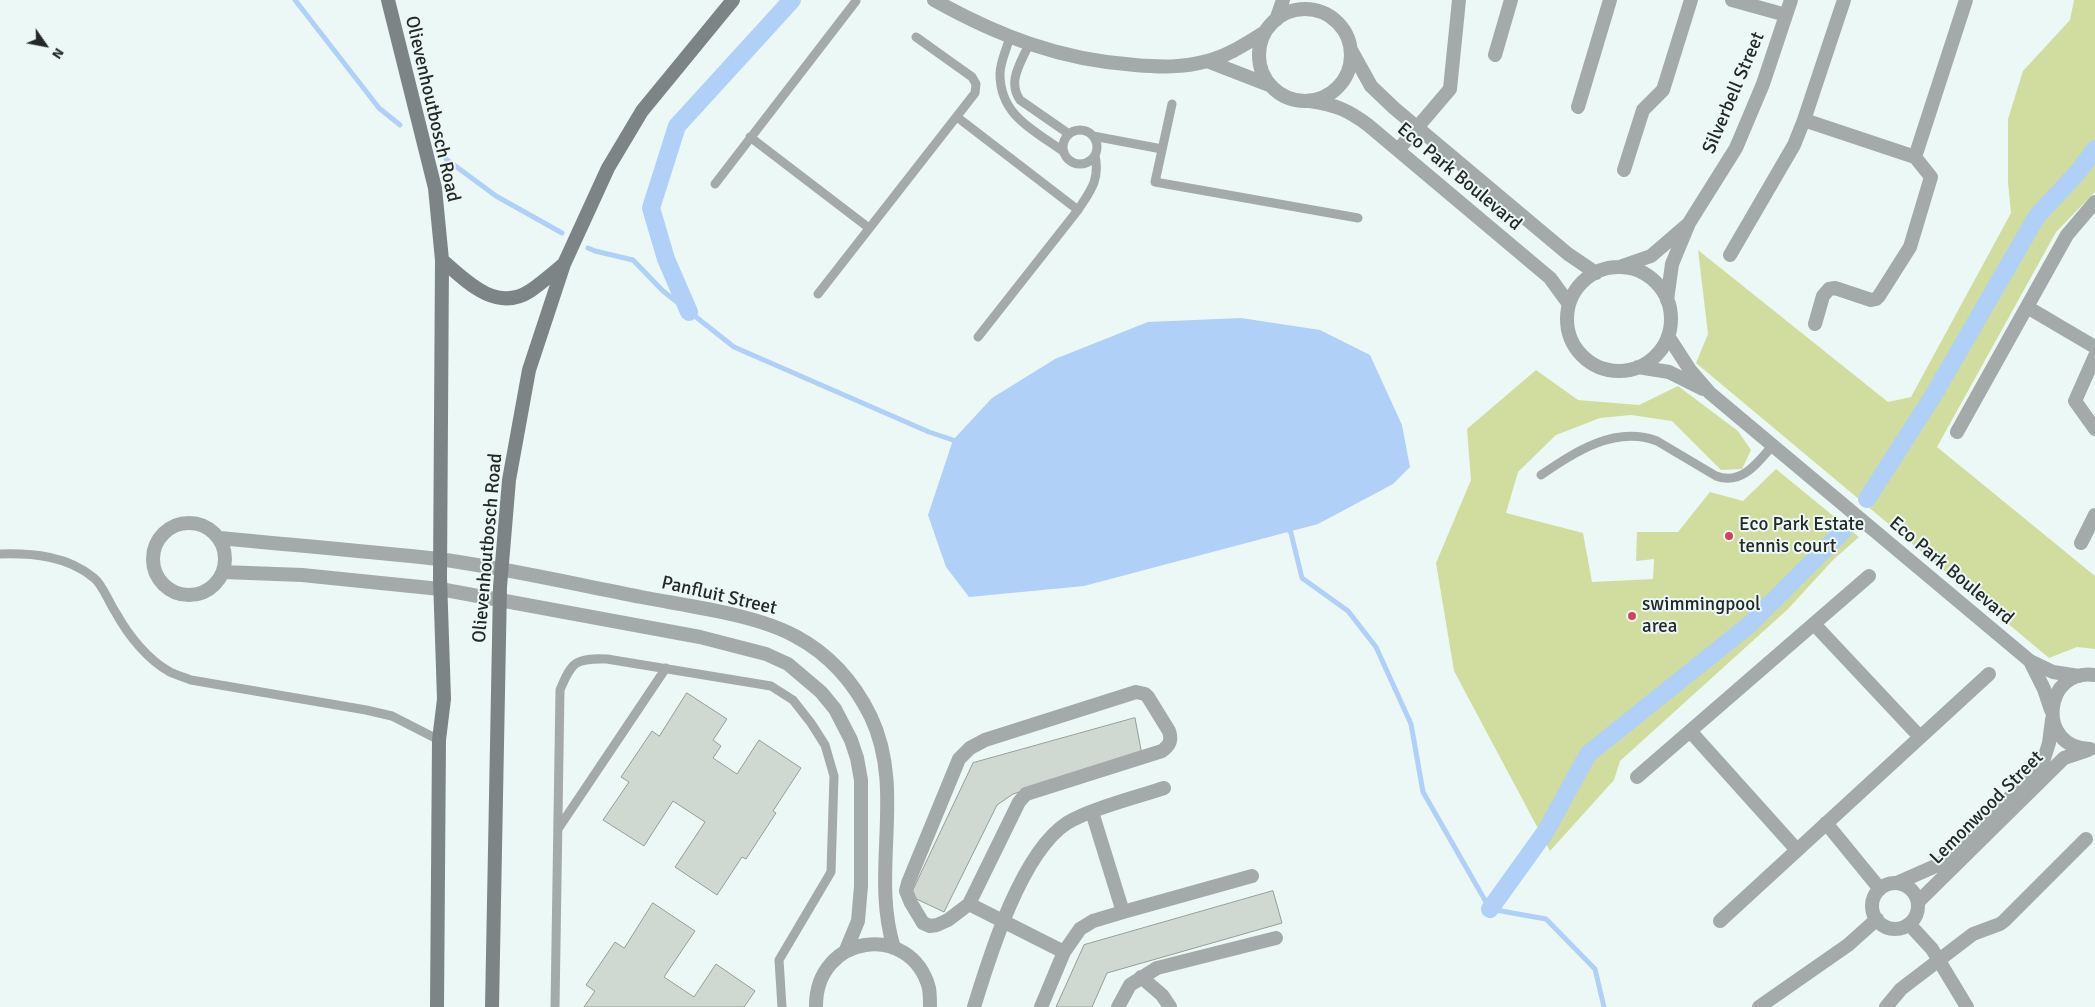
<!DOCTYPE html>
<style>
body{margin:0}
#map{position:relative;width:2095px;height:1007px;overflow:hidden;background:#ebf8f6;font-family:Signika,sans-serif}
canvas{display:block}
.north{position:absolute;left:20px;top:20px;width:50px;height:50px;-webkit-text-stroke:4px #ebf8f6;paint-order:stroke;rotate:123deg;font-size:14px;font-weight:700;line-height:20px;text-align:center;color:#242827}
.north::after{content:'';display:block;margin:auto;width:18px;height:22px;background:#242827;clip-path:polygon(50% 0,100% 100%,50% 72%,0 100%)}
</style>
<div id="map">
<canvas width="2095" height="1007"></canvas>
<div class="north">N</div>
</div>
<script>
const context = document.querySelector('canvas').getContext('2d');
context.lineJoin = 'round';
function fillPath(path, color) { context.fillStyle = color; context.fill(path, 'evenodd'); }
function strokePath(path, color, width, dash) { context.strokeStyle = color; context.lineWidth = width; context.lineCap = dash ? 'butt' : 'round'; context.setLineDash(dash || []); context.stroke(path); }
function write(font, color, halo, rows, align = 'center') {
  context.font = font + ' Signika,sans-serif'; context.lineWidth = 4; context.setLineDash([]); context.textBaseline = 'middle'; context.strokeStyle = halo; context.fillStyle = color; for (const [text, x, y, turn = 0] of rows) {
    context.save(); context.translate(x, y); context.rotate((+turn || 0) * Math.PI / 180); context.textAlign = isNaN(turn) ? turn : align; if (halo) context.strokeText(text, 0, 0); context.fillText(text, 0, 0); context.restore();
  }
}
const green = new Path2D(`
 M2074,0h21v192l-39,40 -119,215 158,129v73l-18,-2 -28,11 -353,-295 12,-29 -10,-84 190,152 23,-5 100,-184 -3,-30v-64l15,-48 47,-51z
 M1536,370l42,30 61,5 39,-19 60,45 13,19 -9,19 -21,1 -49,-49 -41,-6 -31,3 -44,17 -38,37 -12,41 77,20 9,49 61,-3 1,-20 -18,2 1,-29h41l32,-40 33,9 33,-32 83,68 -26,23 -45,49 -168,152 -6,19 -64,71 -96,-180 -18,-108 35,-83 -4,-51z`);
const water = new Path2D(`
 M1241,318l79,12 50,25 32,70 8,42 -17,17 -75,40 -234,62 -115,11 -23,-30 -18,-52 25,-75 39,-42 63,-39 93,-37z`);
const stream = new Path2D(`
 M295,0l84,108 21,17
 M446,159l50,37 66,37
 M588,248l7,3 38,9 30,31 71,56 195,85 30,10
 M1287,527l4,6 11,45 46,33 28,36 35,77 12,68 67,117 56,10 49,50 9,38`);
const canal = new Path2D(`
 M689,312l-23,-53 -15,-51 26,-82 115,-126
 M1867,499l66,-103 104,-180 41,-44 17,-23
 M1490,909l56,-78 42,-77 161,-129 94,-94`);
const building = new Path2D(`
 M687,693l40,26 -14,21 8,6 -8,12 24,16 22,-34 42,28 -28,43 3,2 -30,46 -4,-2 -25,38 -42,-28 30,-45 -32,-21 -29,45 -41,-26 26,-38 -8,-5 31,-46 7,5z
 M1135,718l7,37 -129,39 -16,11 -53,107 -34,-16 63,-133z
 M1273,891l9,32 -175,50 -15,34h-36l28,-62z
 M653,903l42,28 -31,46 30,20 22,-33 39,27 -11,16h-160l11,-16 -9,-6 29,-43 9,6z`);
const service = new Path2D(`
 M1010,37c-3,11 -10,25 -10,37 0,42 34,56 64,78
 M1029,44c-8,19 -22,37 -9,56l49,34
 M1172,104l-17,78 203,36
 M957,117l121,93
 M1063 147a17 17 0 1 1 34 0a17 17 0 1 1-34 0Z
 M1093,136l69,13
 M750,137l119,91
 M715,184l141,-183
 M818,294l157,-201 1,-9 -4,-7 -56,-40
 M978,337l100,-127c13,-20 22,-30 17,-55
 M1541,475c34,-23 74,-50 116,-34l59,35c26,10 42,-14 57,-31
 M0,554c33,-1 68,2 94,24 9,7 15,25 22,35 12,22 32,47 54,59 6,3 14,5 21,8l175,30 26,6 47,24
 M558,829l108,-161
 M555,1007l5,-317c12,-29 16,-32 47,-31l164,27 22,14 18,23 14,22 9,31 -3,96 -52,88 3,47`);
const minor = new Path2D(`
 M934,0c64,36 127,60 201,65 24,2 48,3 72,-4 21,-5 40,-18 58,-29
 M1732,0l54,15
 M1259 55a46 46 0 1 1 92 0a46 46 0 1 1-92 0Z
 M1276,20l7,-20
 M1351,50l20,36 23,22 174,146 28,19
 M1495,55l16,-55
 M1207,61l62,24
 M1310,101c26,4 38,9 58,24l182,153 19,26
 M1578,107l32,-107
 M1804,120l111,37 16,20 -21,70 -31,49 -3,3 -5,1 -36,-12 -6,1 -6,7 -8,28
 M1398,150l52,-61 9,-89
 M1915,157l51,-157
 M1624,170l19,-60 20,-20 28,-90
 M1730,255l64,-110 10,-25 40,-120
 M1622,266l29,-10 36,-31
 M1567 319a52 52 0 1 1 104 0a52 52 0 1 1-104 0Z
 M1667,300l5,-36 17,-41 47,-75 27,-64 28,-84
 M2027,307l68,40
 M1668,336l22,34 20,23 320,268 23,11 26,4
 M2095,356l-20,45 20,28
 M1638,367l31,5 34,17
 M1957,432l110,-197 28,-33
 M153 559a36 36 0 1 1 72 0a36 36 0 1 1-72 0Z
 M219,538c73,7 146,13 219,21 68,9 136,25 203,38 46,9 114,17 154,39 34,18 59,46 76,81 35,74 -1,155 23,231
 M2081,543l14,-28
 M223,572l79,3 138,14 260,48 66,17 22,10 33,28 14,17 16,31 6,18 4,22v106l-3,35 -12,29
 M1814,624l106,113
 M2030,661l14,28 7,21
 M1136,692l9,2 3,3 21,34c3,9 1,14 -7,20l-136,43 -7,8 -50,102 -21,16 -11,5 -7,1 -7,-3 -12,-20 -5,-12 2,-8 51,-124 11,-11 15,-8z
 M1690,731l107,119
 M2090,749c-55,-1 -46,-82 5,-74
 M1637,777l232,-201
 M1092,812l31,100
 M1826,823l54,66
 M1897,883l43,-19 13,-9 89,-90 7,-22 3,-23
 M1872 906a23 23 0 1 1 46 0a23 23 0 1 1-46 0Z
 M1918,902l146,-144 24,-8
 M969,904l95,48
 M1720,921l269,-247
 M1909,924l23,25 35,58
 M1141,977l21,18 8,12
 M816,1007c-1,-73 95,-86 113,-19 1,6 1,13 1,19
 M974,1007c16,-52 47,-154 93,-184 23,-14 70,-26 97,-35
 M1041,1007l23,-55 16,-23 13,-8 30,-9 129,-36
 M1118,1007l12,-22 27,-17 119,-30
 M1759,1007l89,-62 29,-26
 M1886,1007l15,-18 72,-55 27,-10 4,-3 82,-82`);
const secondary = new Path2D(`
 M388,0l47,188 7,72 -2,318 4,121 -5,41 -2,267
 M442,260c24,21 54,53 88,31 12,-8 23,-18 34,-27
 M492,1007l8,-420 9,-107 20,-110 35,-106 44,-96 34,-57 91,-111`);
const markers = [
 [1729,536,5,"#d3435e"],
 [1632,616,5,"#d3435e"]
];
const streetNames = [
 ["Silverbell Street",1734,93,-67],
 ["Olievenhoutbosch Road",432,109,77],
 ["Eco Park Boulevard",1459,177,40],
 ["Olievenhoutbosch Road",488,548,-85],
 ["Eco Park Boulevard",1951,571,40],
 ["Panfluit Street",719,596,13],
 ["Lemonwood Street",1987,808,-45]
];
const poiNames = [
 ["Eco Park Estate",1739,525],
 ["tennis court",1739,547],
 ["swimmingpool",1642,605],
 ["area",1642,627]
];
fillPath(green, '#d1dd9e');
fillPath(water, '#b0d0f8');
strokePath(stream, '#b0d0f8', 5);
strokePath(canal, '#b0d0f8', 18);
fillPath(building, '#cfd8d1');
strokePath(building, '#959d97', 1);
strokePath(service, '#a4a9aa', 9);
strokePath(minor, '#a4a9aa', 14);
strokePath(secondary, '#7d8486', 14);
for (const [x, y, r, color] of markers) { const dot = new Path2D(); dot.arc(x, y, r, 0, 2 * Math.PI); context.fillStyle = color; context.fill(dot); strokePath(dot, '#ebf8f6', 2); }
write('19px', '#242827', '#ebf8f6', streetNames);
write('19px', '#242827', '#ebf8f6', poiNames, 'left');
</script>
